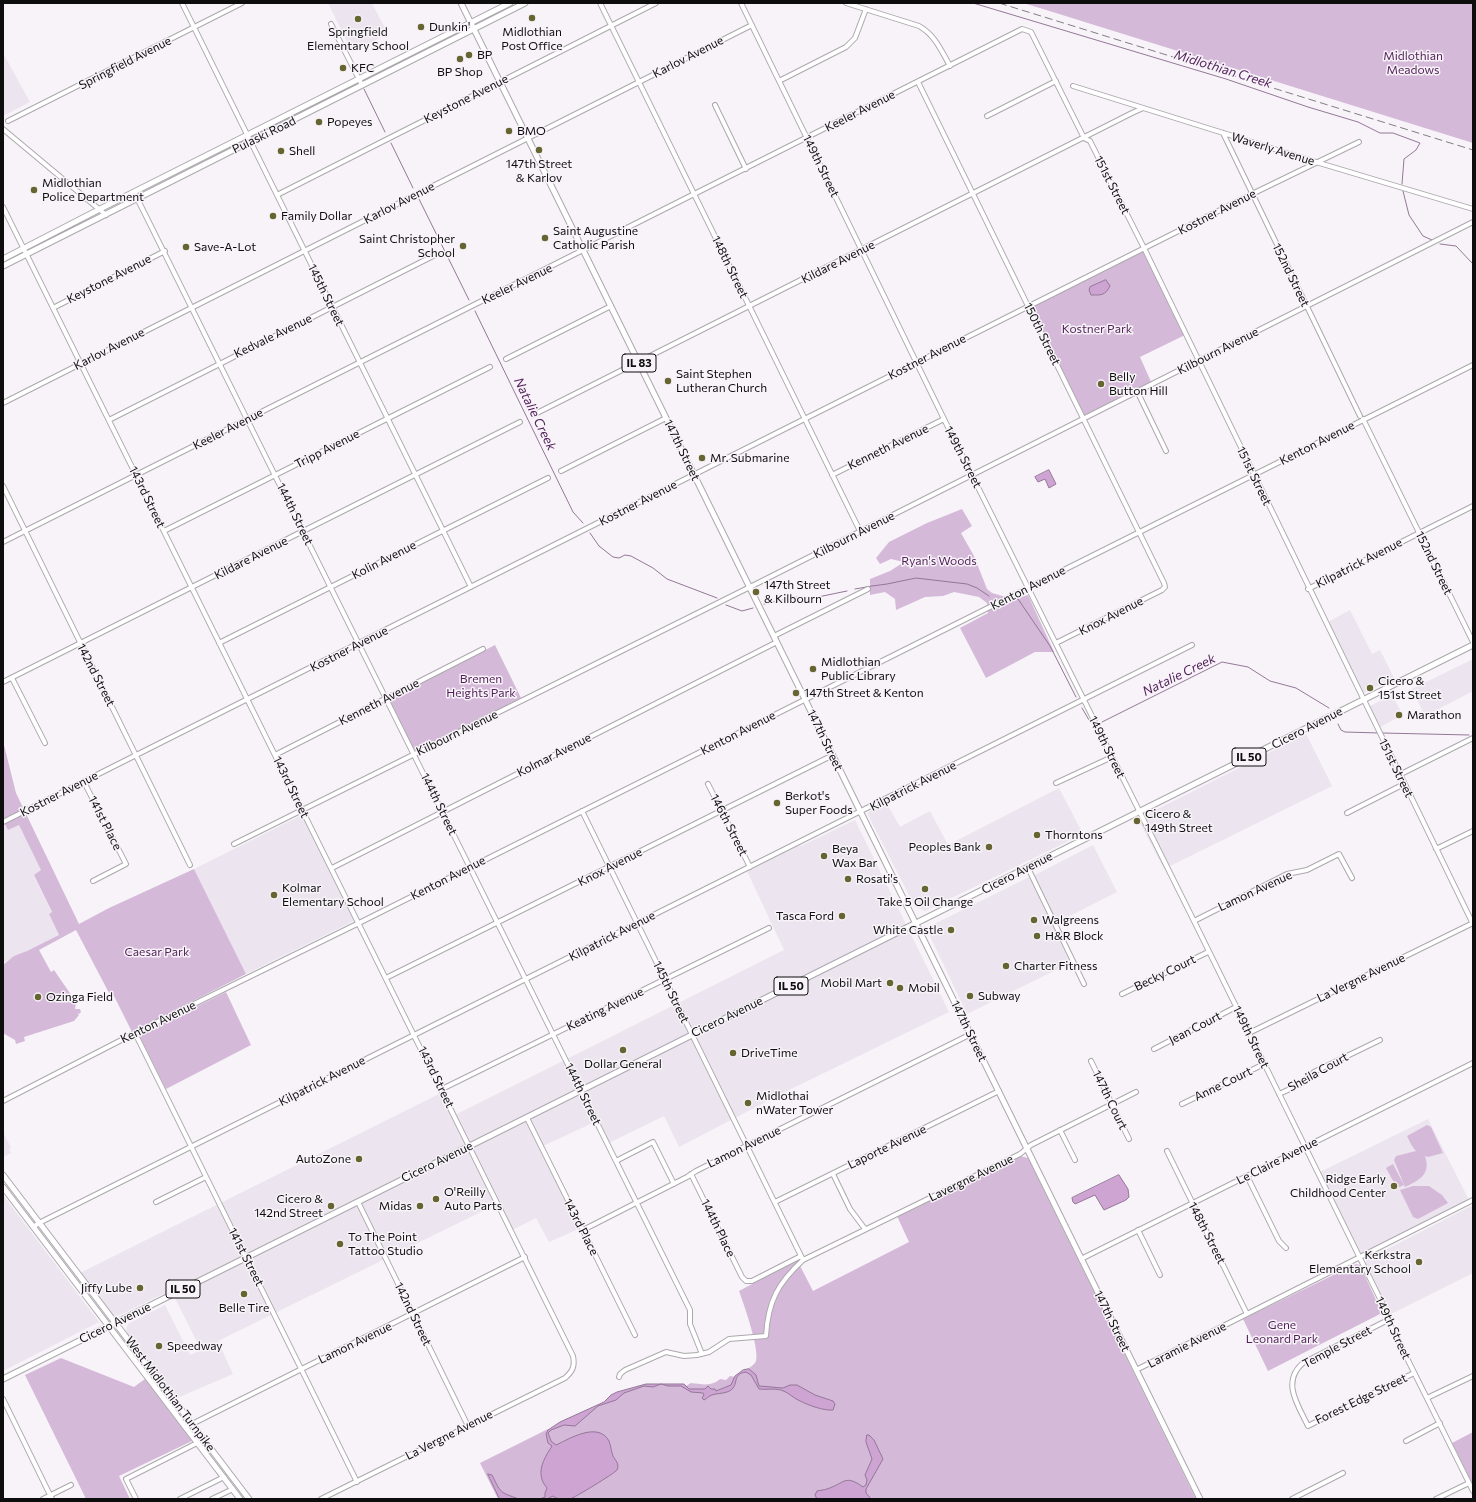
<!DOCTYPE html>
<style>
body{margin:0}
#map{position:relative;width:1476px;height:1502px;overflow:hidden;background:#f7f3f8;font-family:Commissioner,sans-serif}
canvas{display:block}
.frame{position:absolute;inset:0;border:4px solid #0e0d0e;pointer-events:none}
</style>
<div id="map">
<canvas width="1476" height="1502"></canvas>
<div class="frame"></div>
</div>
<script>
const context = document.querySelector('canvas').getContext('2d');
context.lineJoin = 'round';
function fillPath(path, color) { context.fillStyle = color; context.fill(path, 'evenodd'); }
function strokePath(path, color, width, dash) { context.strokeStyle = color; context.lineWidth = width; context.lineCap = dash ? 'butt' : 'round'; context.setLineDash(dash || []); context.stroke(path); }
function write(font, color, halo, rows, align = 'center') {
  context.font = font + ' Commissioner,sans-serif'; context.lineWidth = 3; context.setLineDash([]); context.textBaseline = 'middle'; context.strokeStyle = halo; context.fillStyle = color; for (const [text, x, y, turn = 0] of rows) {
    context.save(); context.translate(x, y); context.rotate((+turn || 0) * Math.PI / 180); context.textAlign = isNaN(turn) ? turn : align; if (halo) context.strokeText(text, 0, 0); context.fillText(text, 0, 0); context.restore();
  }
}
const built = new Path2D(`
 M328,3h44l16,31 -36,18z
 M3,53l27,49 -27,14z
 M1350,610l22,44 8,-4 14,28 -31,15 -35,-71z
 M1473,659v32l-48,25 -13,-27z
 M1392,695l11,20 -23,12 -10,-21z
 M1306,734l26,52 -168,83 -26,-50z
 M1059,788l24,46 -158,77 -10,-4 -48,-94 19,-11 14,25 30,-16 18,34z
 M302,815l52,106 -108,53 -52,-105z
 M3,820l16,5 23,46 -8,5 18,37 -3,1 10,21 -56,28z
 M855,820l94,192 -164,80 -106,55 -15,-31 -55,27 -12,-22 -54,25 40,81 -34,15 -13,-24 -28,14 -13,-27 -277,136 15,33 -56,24 -50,-64 -1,-5 2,-5 37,-19 25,50 11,-5 -30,-60 -51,25 -4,1 -5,-2 -31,-41 365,-182 12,23 327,-164 -37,-79 53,-26 1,1z
 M1093,845l24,47 -61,31 -23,-47z
 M1029,877l41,86 -103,51 -39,-82 2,-6z
 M1428,1119l41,81 -108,54 -41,-82z
 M3,1132l8,16 -2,1 2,4 -8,4z
 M3,1195l96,127 -96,49z
 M1473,1205v68l-84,42 -24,-50 1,-5z`);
const green = new Path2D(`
 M1023,3h450v140l-430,-134z
 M1144,248l41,87 -45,22 12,27 -68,35 -55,-113z
 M962,509l10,17 -11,7 13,23 13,33 5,4 21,6 15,-4 26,57h-19l-49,26 -26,-50 28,-15 -1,-10 -8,-6 -25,-5 -11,4 -18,1 -29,13 -1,-11 -10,-7 -15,3v-16l20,-8 14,-9 -13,-3 -11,5 -4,-6 13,-16 38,-19z
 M495,645l26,53 -106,54 -26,-52z
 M3,741l13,52 63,131 30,-16 85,-39 52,105 -114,58 -18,-36 -5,-3 -33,-63 -37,20 12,22 3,-2 20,29 2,4 -1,6h5l1,3 -2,2 -2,-1 2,2 -5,6 -50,16 1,4 -9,3 -1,-4 -7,-4 -5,-3v-68l11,-9 13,-5 32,-16 -10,-21 3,-2 -18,-37 7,-5 -22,-45 -11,5 -5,-10z
 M226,992l25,53 -85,44 -27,-54z
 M1427,1125l4,2 12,26 -15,4 -3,-1c6,18 -5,24 -20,31l-11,-27 2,-4 20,-5 -4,-5 -5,-10z
 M1020,1156l8,2 1,2 167,339h-698l-18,-36 68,-34 1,1 45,-22 10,-5 8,-7 34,-11 6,1 7,-2 27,2 5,-3c11,1 20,4 29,-4l6,1 4,-4 5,1c6,-7 14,-7 20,-14 7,-8 -12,-61 -16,-72l58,-31 16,31 96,-49 -12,-26z
 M1393,1164l11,21 -7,3 -11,-20z
 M1413,1186h16l13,9 6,8 -30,16 -5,-2 -13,-27z
 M1356,1264l4,1 22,48 -114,58 -25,-52z
 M61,1358l73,29 11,-8 47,62 -73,35 11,23h-44l-61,-124z
 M1473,1432v53l-21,-42z`);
const water = new Path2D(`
 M1106,280l4,6c-5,10 -9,9 -19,9l-2,-5 1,-3z
 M1049,470l7,14 -7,4 -4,-9 -7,3 -3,-5z
 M1119,1175l9,14 1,8 -3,3 -22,10 -9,-15 -20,9 -2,-2 -1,-4z
 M749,1369l7,6 3,11 24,2 7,-3h7l18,10 18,6 2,3 -2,6c-9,1 -25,-5 -33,-9 -7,-3 -12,-9 -19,-11 -7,-2 -14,0 -22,-1l-8,-14 -5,-3c-13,2 -8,10 -13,16 -4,6 -16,5 -21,7 -3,1 -6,4 -8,5l-2,-2 2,-3 -1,-2 -12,-1 -10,-6h-13l-7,-2 -8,3 -9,-1 -20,7 -8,7 -18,6 -23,20 -11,-1 -13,5 -3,3 3,8 5,4c13,-6 42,-24 53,-4 2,5 2,10 4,15 2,4 7,8 4,14 -2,3 -43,28 -47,29 -6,2 -13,0 -17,-3l-6,3h-7l5,-2v-4l2,-5c-12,-14 -4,-28 5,-42l-4,-3 -2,-9 2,-4 12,-8 44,-20 7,-7 6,-3 29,-8h38l5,5h16l3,-3 3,3h4l1,2 15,-6 4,-9 8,-6z
 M867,1435h2l5,5 9,19 -17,30v4l5,6h-54l-2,-4 2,-4c4,-1 7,-1 10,-2 18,-6 18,-15 36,-2l3,-2 1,-5 -2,-5 7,-16 -6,-17z
 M488,1474l4,1c9,18 7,17 27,24h-19z`);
const stream = new Path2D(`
 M973,3l253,76 82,28 50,15 22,11h13l27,10 -4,7 -12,9 -2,25
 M364,89l21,43
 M391,143l22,45
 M1403,191l6,24 14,21 9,4
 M419,199l50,101
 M1440,244l16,2 17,18
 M475,311l98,201 10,11
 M590,533l9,13 14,11 6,1 6,-3 6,1 22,12 14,11 50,19
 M855,589l17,-3 15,-2 29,-6 51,6 10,4 12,8
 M1012,601l2,-2h4l32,47 26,51
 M764,604l33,-7 16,1 34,-7
 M726,605l16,6 11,-3
 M1082,708l7,12
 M1102,722l120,-60 26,5 22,14 26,7 33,20
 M1338,724l3,6 4,2 34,1
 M1382,733l87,2`);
const minor = new Path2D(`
 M182,3l289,584
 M600,3l260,528
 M741,3l203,416 250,502 195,396 -1,3 85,171
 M846,3l73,23c16,9 22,24 31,40
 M331,24l31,61
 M779,81l67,-34 9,-9 11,-29
 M918,82l246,501 1,4 -3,3 -106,53
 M1073,86l243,76 157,47
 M715,105l31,64
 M987,116l69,-35
 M8,121l234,-118
 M3,129l103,86
 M1223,133l137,283
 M134,192l556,1118v14l12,30
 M277,195l379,-192
 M3,207l570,1149c2,10 0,15 -8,22l-244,121
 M53,308l112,-57
 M506,359l105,-53
 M1137,391l29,60
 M3,403l749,-378
 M533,415l599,-302 11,-5
 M1363,419l110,223
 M109,420l328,-166
 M561,471l105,-53
 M832,475l112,-56
 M3,486l187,379
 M164,531l326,-164
 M3,542l1019,-513 9,3 53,106 6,3 54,107 329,676
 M1308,589l165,-83
 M774,636l94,-47
 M219,643l329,-165
 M12,678l33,65
 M3,682l517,-260
 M275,755l208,-106
 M1399,775l74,-37
 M84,782l42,82 -33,17
 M1056,783l56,-26
 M708,784l42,83
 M582,811l221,449
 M1347,813l57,-29
 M3,822l1249,-628 107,-52
 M234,844l520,-259 719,-363
 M1436,849l37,-18
 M332,868l445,-226
 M1028,868l56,116
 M1194,921l93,-47 20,-4 32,-16 13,24
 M386,978l447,-223
 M1122,994l86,-42
 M135,1033l222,449
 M1249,1033l224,-110
 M1154,1049l82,-42
 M1091,1061l38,78
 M442,1089l327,-161
 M1279,1094l22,-10 13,-12 66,-32
 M3,1101l132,-68 224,-110 1114,-558
 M1182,1104l82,-40
 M527,1118l108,217
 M1060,1130l15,30
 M1167,1151l80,163
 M616,1161l37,-19 21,42
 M691,1174l51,103 4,4h6l49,-25
 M833,1174l17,35 15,20
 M1247,1176l32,65 7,7
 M156,1202l50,-25
 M358,1202l110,224
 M775,1202l224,-111
 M33,1227l6,-4 1153,-578
 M583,1230l104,-53 9,-6 275,-137
 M1138,1230l22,45
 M1081,1259l392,-196
 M1388,1320l-85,43c-22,19 -5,42 5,63l106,-53
 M1136,1370l337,-170
 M619,1377l1,-3 5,-4 41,-18 18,4 13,-1 12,-3 20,-13 37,-3c2,-35 12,-53 37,-76l217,-106 11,-9 105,-53
 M1427,1398l46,-22
 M3,1399l49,100
 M186,1427l339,-170
 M1406,1441l34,-18
 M43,1499l28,-14
 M136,1499l-10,-20 71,-36
 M180,1499l44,-22
 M212,1499l21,-10
 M1292,1499l51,-26
 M1436,1499l33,-16`);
const major = new Path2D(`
 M461,3l739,1496
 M3,259l97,-50 410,-206
 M3,266l522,-263
 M3,1175l246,324
 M3,1187l237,312
 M3,1379l1470,-734`);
const rail = new Path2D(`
 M999,3l474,147`);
const markers = [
 [532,18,4,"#666532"],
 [358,19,4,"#666532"],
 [421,27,4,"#666532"],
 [469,55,4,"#666532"],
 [460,59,4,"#666532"],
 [343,68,4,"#666532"],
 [319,122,4,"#666532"],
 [509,131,4,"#666532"],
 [539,150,4,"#666532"],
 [281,151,4,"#666532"],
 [34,190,4,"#666532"],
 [273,216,4,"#666532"],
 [545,238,4,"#666532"],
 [463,246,4,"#666532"],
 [186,247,4,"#666532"],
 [668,381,4,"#666532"],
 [1101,384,4,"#666532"],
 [702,458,4,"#666532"],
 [756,592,4,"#666532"],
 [813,669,4,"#666532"],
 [1370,688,4,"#666532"],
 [796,693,4,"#666532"],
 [1399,715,4,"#666532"],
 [777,803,4,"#666532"],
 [1137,821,4,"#666532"],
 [1037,835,4,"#666532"],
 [989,847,4,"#666532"],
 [824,856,4,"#666532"],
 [848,879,4,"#666532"],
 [925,889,4,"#666532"],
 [274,895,4,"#666532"],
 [842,916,4,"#666532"],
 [1034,920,4,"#666532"],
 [951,930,4,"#666532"],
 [1037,936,4,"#666532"],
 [1006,966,4,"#666532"],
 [890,983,4,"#666532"],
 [900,988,4,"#666532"],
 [970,996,4,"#666532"],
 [38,997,4,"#666532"],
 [623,1050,4,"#666532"],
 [733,1053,4,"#666532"],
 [748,1103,4,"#666532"],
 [359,1159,4,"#666532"],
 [1394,1186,4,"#666532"],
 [436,1199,4,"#666532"],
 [331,1206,4,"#666532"],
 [420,1206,4,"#666532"],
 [340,1244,4,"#666532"],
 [1419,1262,4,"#666532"],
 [140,1288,4,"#666532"],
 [244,1294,4,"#666532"],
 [159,1346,4,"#666532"]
];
const shields = [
 [639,363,34],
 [1249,757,34],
 [791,986,34],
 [183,1289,34]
];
const shieldNames = [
 ["IL 83",639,363],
 ["IL 50",1249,757],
 ["IL 50",791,986],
 ["IL 50",183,1289]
];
const poiNames = [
 ["Dunkin'",429,27],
 ["Springfield",358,32,"center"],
 ["Elementary School",358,46,"center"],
 ["Midlothian",532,32,"center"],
 ["Post Office",532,46,"center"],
 ["BP",477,55],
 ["KFC",351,68],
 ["BP Shop",460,72,"center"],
 ["Popeyes",327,122],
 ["BMO",517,131],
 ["Shell",289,151],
 ["147th Street",539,164,"center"],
 ["& Karlov",539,178,"center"],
 ["Midlothian",42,183],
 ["Police Department",42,197],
 ["Family Dollar",281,216],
 ["Saint Augustine",553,231],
 ["Catholic Parish",553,245],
 ["Saint Christopher",455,239,"right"],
 ["School",455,253,"right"],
 ["Save-A-Lot",194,247],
 ["Saint Stephen",676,374],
 ["Lutheran Church",676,388],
 ["Belly",1109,377],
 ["Button Hill",1109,391],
 ["Mr. Submarine",710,458],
 ["147th Street",764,585],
 ["& Kilbourn",764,599],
 ["Midlothian",821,662],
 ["Public Library",821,676],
 ["Cicero &",1378,681],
 ["151st Street",1378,695],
 ["147th Street & Kenton",804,693],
 ["Marathon",1407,715],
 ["Berkot's",785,796],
 ["Super Foods",785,810],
 ["Cicero &",1145,814],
 ["149th Street",1145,828],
 ["Thorntons",1045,835],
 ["Peoples Bank",981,847,"right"],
 ["Beya",832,849],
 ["Wax Bar",832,863],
 ["Rosati's",856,879],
 ["Kolmar",282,888],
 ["Elementary School",282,902],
 ["Take 5 Oil Change",925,902,"center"],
 ["Tasca Ford",834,916,"right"],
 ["Walgreens",1042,920],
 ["White Castle",943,930,"right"],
 ["H&R Block",1045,936],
 ["Charter Fitness",1014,966],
 ["Mobil Mart",882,983,"right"],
 ["Mobil",908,988],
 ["Subway",978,996],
 ["Ozinga Field",46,997],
 ["DriveTime",741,1053],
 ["Dollar General",623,1064,"center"],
 ["Midlothai",756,1096],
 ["nWater Tower",756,1110],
 ["AutoZone",351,1159,"right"],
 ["Ridge Early",1386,1179,"right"],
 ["Childhood Center",1386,1193,"right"],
 ["O'Reilly",444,1192],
 ["Auto Parts",444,1206],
 ["Cicero &",323,1199,"right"],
 ["142nd Street",323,1213,"right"],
 ["Midas",412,1206,"right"],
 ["To The Point",348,1237],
 ["Tattoo Studio",348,1251],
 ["Kerkstra",1411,1255,"right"],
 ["Elementary School",1411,1269,"right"],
 ["Jiffy Lube",132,1288,"right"],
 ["Belle Tire",244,1308,"center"],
 ["Speedway",167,1346]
];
const parkNames = [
 ["Midlothian",1413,56],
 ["Meadows",1413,70],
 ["Kostner Park",1097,329],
 ["Ryan's Woods",939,561],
 ["Bremen",481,679],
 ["Heights Park",481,693],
 ["Caesar Park",157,952],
 ["Gene",1282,1325],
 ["Leonard Park",1282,1339]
];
const streetNames = [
 ["Karlov Avenue",688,57,-27],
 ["Springfield Avenue",125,63,-27],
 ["Keystone Avenue",466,99,-27],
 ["Keeler Avenue",860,111,-27],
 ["Pulaski Road",264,135,-26],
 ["Waverly Avenue",1273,149,17],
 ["149th Street",821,166,64],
 ["151st Street",1112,185,63],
 ["Karlov Avenue",399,203,-27],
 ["Kostner Avenue",1217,212,-27],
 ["Kildare Avenue",838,262,-27],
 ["148th Street",730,267,64],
 ["152nd Street",1291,275,64],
 ["Keystone Avenue",109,279,-27],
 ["Keeler Avenue",517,284,-26],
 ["145th Street",326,295,64],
 ["150th Street",1042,334,64],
 ["Kedvale Avenue",273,336,-26],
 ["Karlov Avenue",109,349,-27],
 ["Kilbourn Avenue",1218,351,-27],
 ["Kostner Avenue",927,357,-27],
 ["Keeler Avenue",228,429,-27],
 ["Kenton Avenue",1317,443,-27],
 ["Kenneth Avenue",888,447,-26],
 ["Tripp Avenue",327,449,-27],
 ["147th Street",682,450,64],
 ["149th Street",963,457,63],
 ["151st Street",1254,476,64],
 ["143rd Street",147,497,64],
 ["Kostner Avenue",638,503,-27],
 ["144th Street",295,514,64],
 ["Kilbourn Avenue",854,535,-27],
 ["Kildare Avenue",251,558,-27],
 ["Kolin Avenue",384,560,-27],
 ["Kilpatrick Avenue",1359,563,-27],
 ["152nd Street",1434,563,64],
 ["Kenton Avenue",1028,588,-27],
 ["Knox Avenue",1111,616,-27],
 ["Kostner Avenue",349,649,-27],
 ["142nd Street",96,675,63],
 ["Kenneth Avenue",379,702,-27],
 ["Cicero Avenue",1307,728,-27],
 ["Kilbourn Avenue",457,733,-26],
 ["Kenton Avenue",738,733,-27],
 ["147th Street",825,740,64],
 ["149th Street",1107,747,64],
 ["Kolmar Avenue",554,755,-27],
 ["151st Street",1396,768,64],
 ["Kilpatrick Avenue",913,786,-27],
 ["143rd Street",291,787,64],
 ["Kostner Avenue",59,794,-27],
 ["144th Street",439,804,64],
 ["141st Place",105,823,63],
 ["146th Street",729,825,63],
 ["Knox Avenue",610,867,-27],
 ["Cicero Avenue",1017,873,-27],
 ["Kenton Avenue",448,878,-27],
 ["Lamon Avenue",1255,891,-25],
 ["Kilpatrick Avenue",612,936,-27],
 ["Becky Court",1165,973,-26],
 ["La Vergne Avenue",1361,978,-26],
 ["145th Street",671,992,64],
 ["Keating Avenue",605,1009,-26],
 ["Cicero Avenue",727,1017,-26],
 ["Kenton Avenue",158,1022,-26],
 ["Jean Court",1195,1028,-27],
 ["147th Street",969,1031,64],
 ["149th Street",1251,1037,64],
 ["Sheila Court",1318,1072,-29],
 ["143rd Street",436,1077,64],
 ["Kilpatrick Avenue",322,1081,-27],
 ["Anne Court",1223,1084,-26],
 ["144th Street",583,1094,64],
 ["147th Court",1110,1100,64],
 ["Lamon Avenue",744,1147,-26],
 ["Laporte Avenue",887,1147,-26],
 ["Le Claire Avenue",1277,1161,-27],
 ["Cicero Avenue",437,1162,-26],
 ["Lavergne Avenue",971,1178,-26],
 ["143rd Place",581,1227,63],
 ["144th Place",718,1228,64],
 ["148th Street",1207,1233,63],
 ["141st Street",246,1257,63],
 ["142nd Street",413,1314,64],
 ["147th Street",1112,1321,64],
 ["Cicero Avenue",115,1323,-26],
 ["149th Street",1393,1328,65],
 ["Lamon Avenue",355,1343,-26],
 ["Laramie Avenue",1187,1345,-27],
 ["Temple Street",1337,1347,-28],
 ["West Midlothian Turnpike",170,1394,53],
 ["Forest Edge Street",1361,1399,-26],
 ["La Vergne Avenue",449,1435,-27]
];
const waterNames = [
 ["Midlothian Creek",1223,69,17],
 ["Natalie Creek",535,414,64],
 ["Natalie Creek",1179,675,-26]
];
fillPath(built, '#ece4ee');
fillPath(green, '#d5b9d9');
fillPath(water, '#cea4d3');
strokePath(water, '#947798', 1);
strokePath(stream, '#947798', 1);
strokePath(minor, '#aca8ad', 6);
strokePath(major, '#aca8ad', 7);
strokePath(minor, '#fff', 4);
strokePath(major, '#fff', 5);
strokePath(rail, '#807e81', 1, [8, 4]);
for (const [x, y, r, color] of markers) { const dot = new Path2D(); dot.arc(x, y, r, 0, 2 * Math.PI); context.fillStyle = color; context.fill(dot); strokePath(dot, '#f7f3f8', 1.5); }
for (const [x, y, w] of shields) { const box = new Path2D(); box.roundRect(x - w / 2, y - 9, w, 18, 3); context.fillStyle = '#f7f3f8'; context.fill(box); strokePath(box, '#0e0d0e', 1); }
write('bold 11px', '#0e0d0e', null, shieldNames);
write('12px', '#0e0d0e', '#f7f3f8', poiNames, 'left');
write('12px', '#511f58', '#f7f3f8', parkNames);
write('12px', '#0e0d0e', '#f7f3f8', streetNames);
write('italic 13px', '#56245e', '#f7f3f8', waterNames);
</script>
